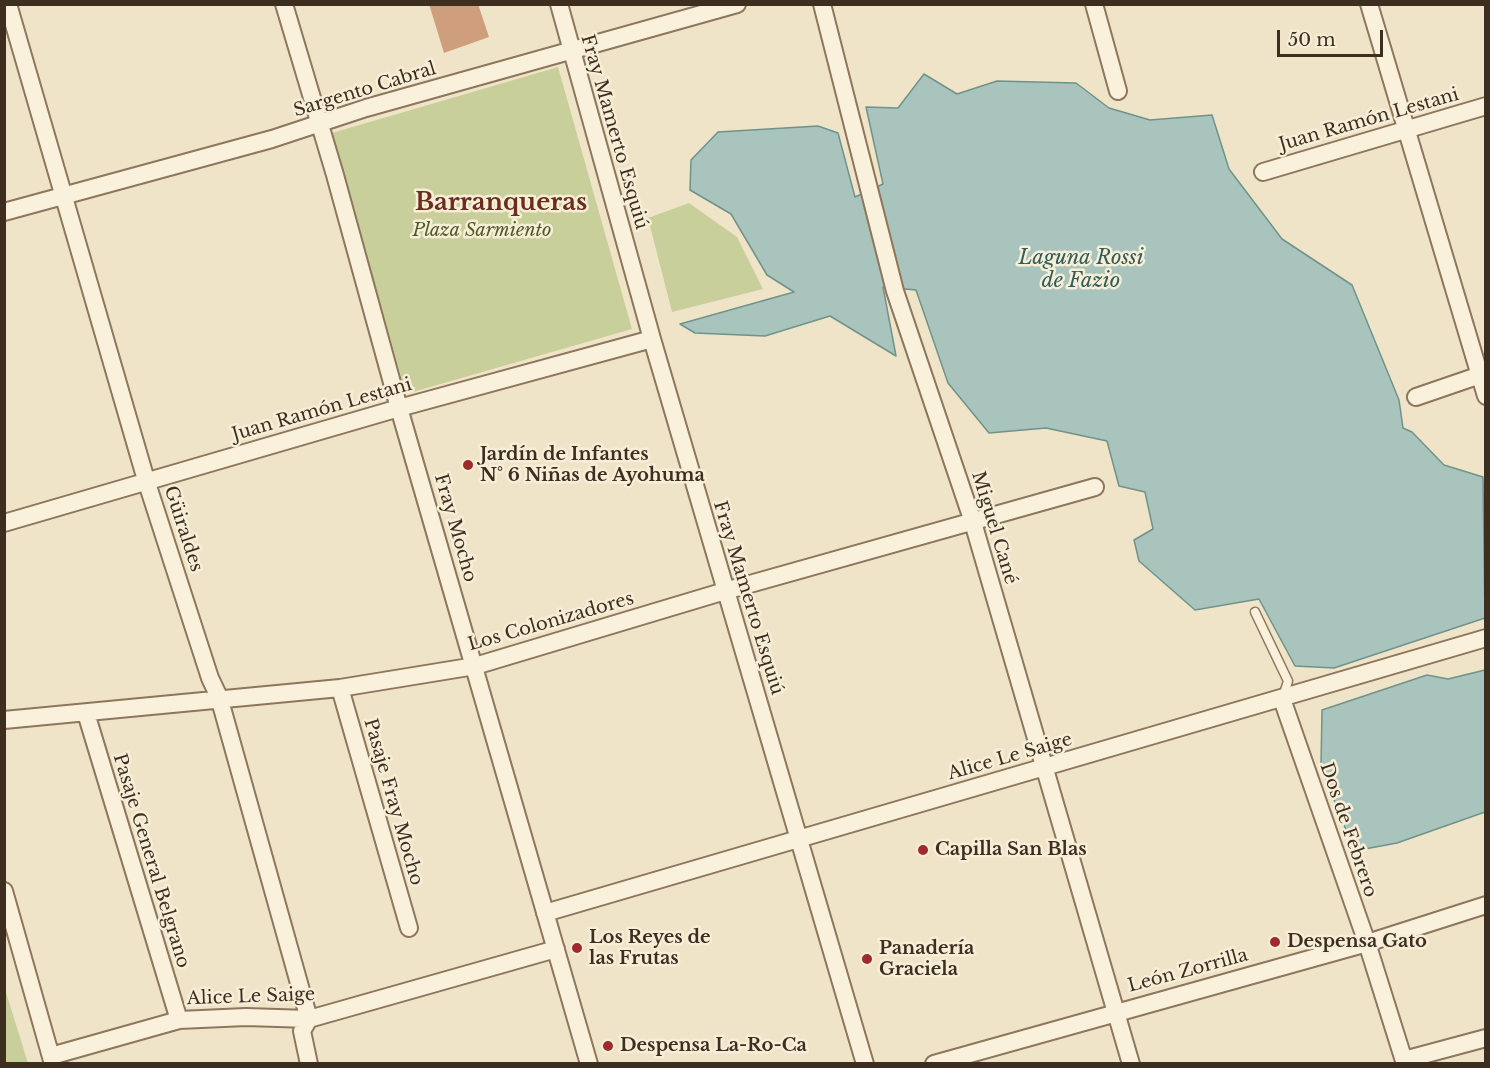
<!DOCTYPE html>
<meta charset="utf-8">
<style>
body{margin:0}
#map{position:relative;width:1490px;height:1068px;overflow:hidden;background:#f0e4c8;font-family:"Libre Baskerville",serif}
canvas{display:block}
.frame{position:absolute;inset:0;border:6px solid #3d2e20;pointer-events:none}
.scale{position:absolute;left:1277px;top:30px;width:106px;height:27px;box-sizing:border-box;border:3px solid #3d2e20;border-top:0;padding-left:8px;font-size:18px;line-height:21px;white-space:nowrap;color:#3d2e20;-webkit-text-stroke:4px #f7eed8;paint-order:stroke}
</style>
<div id="map">
<canvas width="1490" height="1068"></canvas>
<div class="frame"></div>
<div class="scale">50 m</div>
</div>
<script>
const context = document.querySelector('canvas').getContext('2d');
context.lineJoin = 'round';
function fillPath(path, color) { context.fillStyle = color; context.fill(path, 'evenodd'); }
function strokePath(path, color, width, dash) { context.strokeStyle = color; context.lineWidth = width; context.lineCap = dash ? 'butt' : 'round'; context.setLineDash(dash || []); context.stroke(path); }
function write(font, color, halo, rows, align = 'center') {
  context.font = font + ' "Libre Baskerville",serif'; context.lineWidth = 5; context.setLineDash([]); context.textBaseline = 'middle'; context.strokeStyle = halo; context.fillStyle = color; for (const [text, x, y, turn = 0] of rows) {
    context.save(); context.translate(x, y); context.rotate((+turn || 0) * Math.PI / 180); context.textAlign = isNaN(turn) ? turn : align; if (halo) context.strokeText(text, 0, 0); context.fillText(text, 0, 0); context.restore();
  }
}
const green = new Path2D(`
 M558,67l74,262 -226,65 -74,-261z
 M689,203l48,34 26,52 -91,23 -24,-94z
 M5,989l23,74h-23z`);
const water = new Path2D(`
 M924,74l33,20 40,-13 79,2 33,25 41,12 62,-5 17,54 53,70 70,46 47,115 4,28 9,4 32,33 39,12 2,141 -151,50 -39,-2 -36,-67 -64,11 -56,-49 -5,-21 19,-11 -8,-37 -26,-6 -12,-45 -61,-13 -57,5 -41,-50 -32,-93 -33,-3 13,69 -66,-40 -65,20 -70,-3 -15,-9 114,-32 -27,-17 -36,-61 -41,-24 1,-30 27,-28 100,-6 20,7 17,64 28,-13 -17,-77 32,1z
 M1485,670v142l-88,31 -43,8 -33,-85 1,-56 105,-35 21,4z`);
const building = new Path2D(`
 M429,4h49l11,33 -45,16z`);
const service = new Path2D(`
 M1255,612l33,69 -5,16`);
const minor = new Path2D(`
 M8,4l138,476 64,198 9,19 90,322 -7,12 7,33
 M284,4l51,171 64,233 190,656
 M559,4l93,335 213,725
 M822,4l73,287 77,228 159,545
 M1094,4l24,87
 M1369,4l117,392
 M1263,172l223,-66
 M4,212l268,-73 94,-31 371,-104
 M1416,397l70,-24
 M4,523l395,-115 253,-69
 M340,688l69,240
 M1282,699l85,244 38,121
 M86,713l93,307
 M4,720l336,-32 135,-22 250,-75 370,-104
 M4,891l49,173
 M545,913l941,-275
 M51,1056l128,-36 67,-3 63,2 247,-70
 M1404,1060l82,-22
 M934,1064l433,-121 119,-38`);
const markers = [
 [468,465,6,"#9e2a2b"],
 [923,850,6,"#9e2a2b"],
 [1275,942,6,"#9e2a2b"],
 [577,948,6,"#9e2a2b"],
 [867,959,6,"#9e2a2b"],
 [608,1046,6,"#9e2a2b"]
];
const streetNames = [
 ["Sargento Cabral",365,90,-17],
 ["Juan Ramón Lestani",1369,120,-16],
 ["Fray Mamerto Esquiú",614,132,74],
 ["Juan Ramón Lestani",322,410,-16],
 ["Fray Mocho",455,528,74],
 ["Miguel Cané",994,528,73],
 ["Güiraldes",183,529,72],
 ["Fray Mamerto Esquiú",748,598,73],
 ["Los Colonizadores",551,622,-16],
 ["Alice Le Saige",1010,757,-16],
 ["Pasaje Fray Mocho",393,802,74],
 ["Dos de Febrero",1348,830,71],
 ["Pasaje General Belgrano",151,861,73],
 ["León Zorrilla",1188,971,-15],
 ["Alice Le Saige",251,997,-2]
];
const parkNames = [
 ["Plaza Sarmiento",482,231]
];
const poiNames = [
 ["Jardín de Infantes",480,455],
 ["N° 6 Niñas de Ayohuma",480,476],
 ["Capilla San Blas",935,850],
 ["Los Reyes de",589,938],
 ["las Frutas",589,959],
 ["Despensa Gato",1287,942],
 ["Panadería",879,949],
 ["Graciela",879,970],
 ["Despensa La-Ro-Ca",620,1046]
];
const waterNames = [
 ["Laguna Rossi",1081,258],
 ["de Fazio",1081,281]
];
const districtNames = [
 ["Barranqueras",501,203]
];
fillPath(green, '#c9cf9b');
fillPath(water, '#a9c4bc');
strokePath(water, '#6f938a', 1.5);
fillPath(building, '#cf9f7d');
strokePath(service, '#8d765c', 11);
strokePath(minor, '#8d765c', 20);
strokePath(service, '#faf1dc', 8);
strokePath(minor, '#faf1dc', 16);
for (const [x, y, r, color] of markers) { const dot = new Path2D(); dot.arc(x, y, r, 0, 2 * Math.PI); context.fillStyle = color; context.fill(dot); strokePath(dot, '#f7eed8', 2); }
write('18px', '#3d2e20', '#f7eed8', streetNames);
write('italic 18px', '#4d5a26', '#f7eed8', parkNames);
write('bold 18px', '#3d2e20', '#f7eed8', poiNames, 'left');
write('italic 20px', '#2f5d5a', '#f7eed8', waterNames);
write('bold 24px', '#6b2e1e', '#f7eed8', districtNames);
</script>
